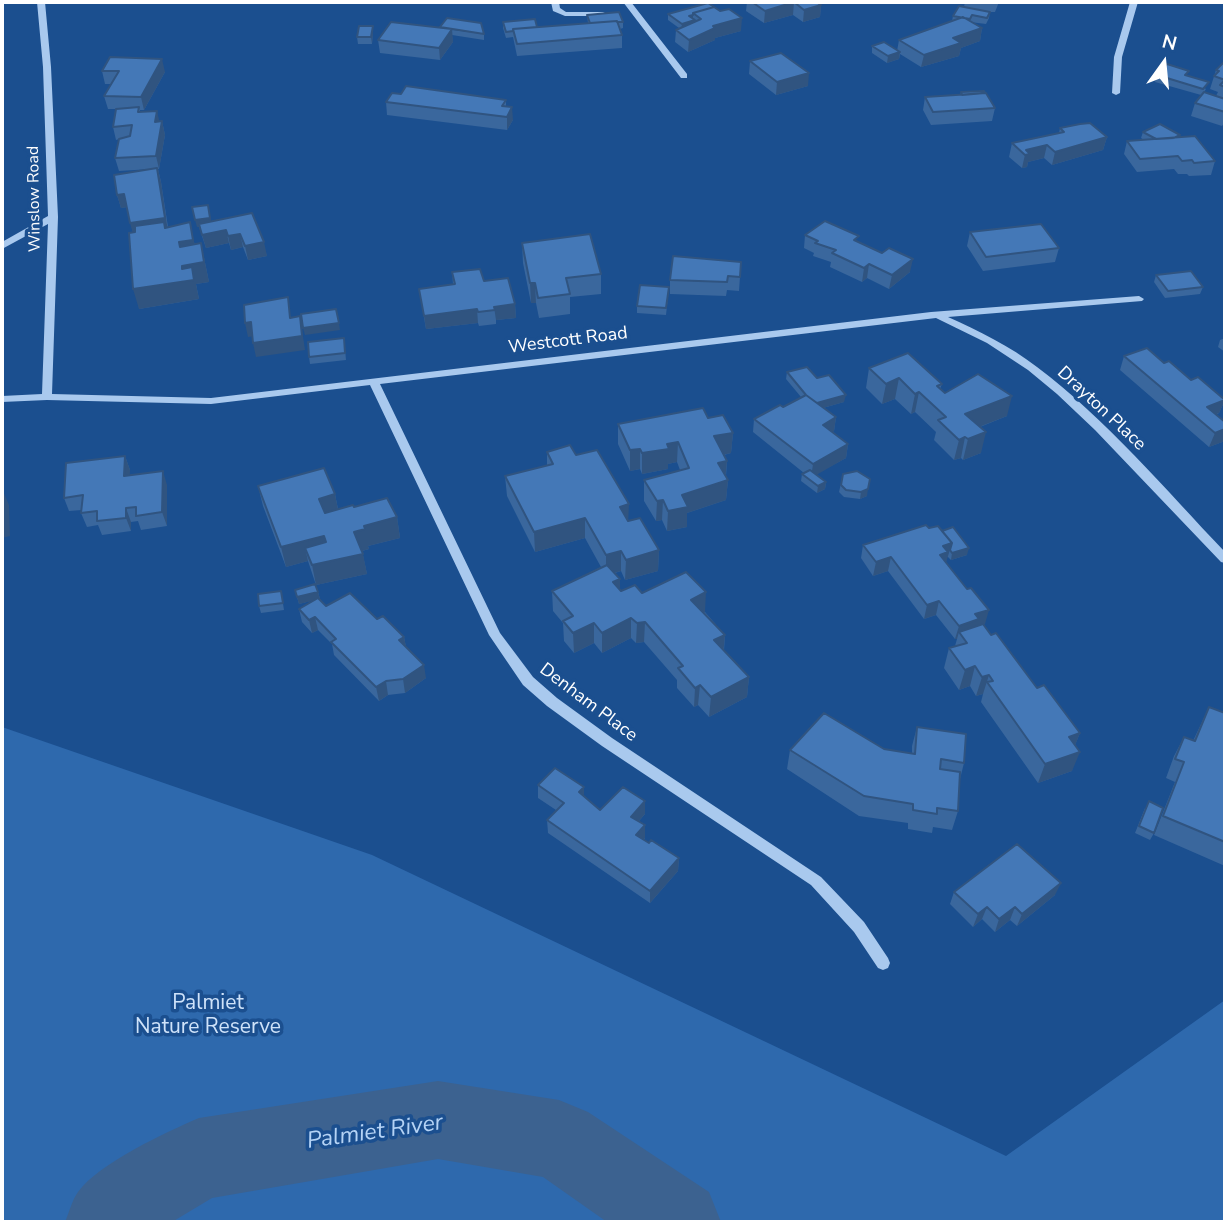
<!DOCTYPE html>
<style>
body{margin:0}
#map{position:relative;width:1227px;height:1224px;overflow:hidden;background:#1b4f8f;font-family:"Nunito Sans",sans-serif}
canvas{display:block}
.frame{position:absolute;inset:0;border:4px solid #fff;pointer-events:none}
.north{position:absolute;left:1129px;top:28px;width:70px;height:70px;-webkit-text-stroke:5px #1b4f8f;paint-order:stroke;rotate:15deg;font-size:19px;font-weight:700;line-height:28px;text-align:center;color:#fff}
.north::after{content:'';display:block;margin:auto;width:24px;height:32px;background:#fff;clip-path:polygon(50% 0,100% 100%,50% 72%,0 100%)}
</style>
<div id="map">
<canvas width="1227" height="1224"></canvas>
<div class="frame"></div>
<div class="north">N</div>
</div>
<script>
const context = document.querySelector('canvas').getContext('2d');
context.lineJoin = 'round';
function fillPath(path, color) { context.fillStyle = color; context.fill(path, 'evenodd'); }
function strokePath(path, color, width, dash) { context.strokeStyle = color; context.lineWidth = width; context.lineCap = dash ? 'butt' : 'round'; context.setLineDash(dash || []); context.stroke(path); }
function write(font, color, halo, rows, align = 'center') {
  context.font = font + ' "Nunito Sans",sans-serif'; context.lineWidth = 7; context.setLineDash([]); context.textBaseline = 'middle'; context.strokeStyle = halo; context.fillStyle = color; for (const [text, x, y, turn = 0] of rows) {
    context.save(); context.translate(x, y); context.rotate((+turn || 0) * Math.PI / 180); context.textAlign = isNaN(turn) ? turn : align; if (halo) context.strokeText(text, 0, 0); context.fillText(text, 0, 0); context.restore();
  }
}
const green = new Path2D(`
 M2,727l370,128 634,301 219,-156v222h-1223z`);
const river = new Path2D(`
 M438,1081l121,19 29,12 121,80 12,30h-114l-64,-45 -105,-18 -226,39 -40,24h-107c4,-9 7,-22 13,-30 20,-28 88,-60 121,-74z`);
const minor = new Path2D(`
 M37,2h8l6,65 7,150 -6,177 159,4 720,-86 208,-16 5,3 -2,2 -194,16c31,14 62,29 89,50 70,53 128,122 188,185v11l-4,-1 -126,-132 -38,-36 -29,-24 -41,-27 -51,-25 -556,66 120,249 33,44 24,21 55,40 209,139 43,45 24,36 2,5 -2,5 -5,2 -5,-2 -24,-36 -43,-47 -209,-139 -55,-40 -24,-21 -34,-50 -119,-250 -159,19 -164,-4 -45,2v-6l40,-2 6,-170 -46,25v-7l46,-26 -5,-149z
 M551,2h8l1,6 6,4h37l4,2 -4,2h-38l-12,-5z
 M623,2h8l56,72v4h-6z
 M1130,2h8l-16,55 -2,36 -4,2 -4,-2 2,-36z`);
const wall = new Path2D(`
 M747,2h69l5,3 -1,12 -17,5 -10,-7 -29,8 -18,-12z
 M965,2h34l-4,10h-5l-1,6 -3,6 -16,-2 12,6 -2,13 -19,7 -2,8 -38,11 -21,-13 -1,5 -12,4 -15,-10v-7l25,5 2,-11 53,-19 1,-5 11,-9z
 M708,3l33,28 -26,7v2l-27,12 -13,-10 1,-12 3,-2 -11,-8v-6z
 M587,15l36,7v6l-3,1 2,6v13l-105,8 -4,-19 -7,1 -3,-10v-6l34,5 51,-4z
 M391,22l93,12v6l-32,-5 1,7 -13,18 -60,-7 -2,-13z
 M373,26v6l-1,12h-14l-1,-7z
 M750,61l58,25 -32,9 -27,-21z
 M1225,61v61l-3,4 -31,-10 4,-13 6,-8 -46,-13 2,-7 30,1 19,13 -2,3 12,4 2,-4 -8,-3 6,-19z
 M102,71l63,1 -21,38h-4v2l20,10 2,-1 3,14 -6,34h-1l3,13 7,45 28,17 5,-1 8,39 -13,2 3,15 -60,10 -6,-77 -6,-25 -6,1 -4,-13 34,-26 -32,2 -4,-13 4,-19 -3,1 -3,-13 3,-18h-8l-4,-13 7,-12h-6z
 M961,92l34,16 -3,13 -61,4 -8,-15 2,-13 35,-2z
 M401,94l105,6v7l7,13 -6,10 -120,-15 -1,-13z
 M1060,128l47,9 -4,13 -51,15 -8,-7 -16,4 -1,5 -5,1 -13,-11 3,-14 47,-10z
 M1143,132l36,5 36,24 -4,14 -22,1 -2,-2h-9l-4,-5 -37,3 -13,-18 3,-13 17,-1 -3,-2z
 M252,213l15,43 -19,4 -5,-13 -12,3 -2,-7 -23,5 -7,-21h-2l14,-6z
 M970,232l89,16 -4,14 -72,9 -16,-25z
 M805,235l53,7 52,30 -21,17 -22,-11 -5,4 -32,-15 1,-5 -18,-6 1,-3 -10,-5z
 M522,243l79,31v20l-31,3v17l-31,4 -3,-15h-5l-8,-40z
 M741,262l-2,29 -12,-1 -1,6 -56,-2v-14z
 M452,272l32,9 31,23 1,14 -20,2v4l-17,2 -1,-3 -52,6 -7,-40 34,-5z
 M1156,275l47,12 -3,7 -35,4 -11,-16z
 M669,287l-3,28 -29,-2v-7z
 M344,338l2,22 -36,4 -1,-7z
 M1225,338v14l-7,-5 2,-7z
 M1124,356l40,7 61,37 -6,13 -3,2 9,26 -16,6 -89,-77z
 M869,368l73,16 -2,5 5,4 62,23 -27,11 1,26 -18,7 -2,-2 -7,2 -20,-20 2,-8 -21,-20 -4,2 -16,-15 -13,5 -16,-16z
 M787,372l30,6 27,24 -21,6 13,9 -2,14 -2,1 16,12 -2,14 -30,16 10,8 -1,7 -8,4 -16,-12 1,-7 2,-1 -51,-41 1,-13 29,-12 18,-10 -15,-18z
 M708,418l25,15 -2,20 -7,2 3,6 -1,15 2,4 -2,20 -39,13v14l-20,4 -5,-11 -6,1 -12,-20v-21l36,-10 -3,-8 -9,2v5l-26,5 -2,-5 -10,2 -12,-27v-20z
 M547,452l29,3 53,66 30,29 -1,21 -33,9 -4,-9 -6,2 5,17 1,1 21,2 63,19 20,23 -1,15 25,27 -2,20 -38,20 -11,-12 -4,2 -17,-19v-8l-33,-38 -8,1 -5,-5 -29,15 -8,-10 -20,10 -10,-12 -1,-18 -10,-12 -1,-20 49,-24 -16,-29 -50,14 -28,-56 -2,-20 42,-11z
 M125,456l5,14 -1,5 38,10v41l-26,4 -3,-9 -7,1v9l-29,4 -4,-10 -11,2 -6,-14 1,-3 -13,1 -5,-13z
 M843,474l24,22 -7,3 -16,-2 -5,-5z
 M258,486l77,8 3,15 16,-2 43,10 3,21 -32,8 1,3 -7,2 5,23 -51,11 -8,-24 -22,6 -23,-61z
 M929,528l13,3 25,24 -16,5 -3,-3h-1l-1,5 39,62 -8,2 14,9 46,53 43,45 -5,12 -3,26 -34,12 -57,-81 2,-8 -7,2 -6,-10 -11,4 -15,-22 5,-20 6,-2 2,-7h-2l-19,-24 -12,4 -36,-48 -15,5 -12,-18 2,-13z
 M295,590l23,2 2,7 6,7 51,13 27,18 2,10 20,31 -21,15 -17,2 -9,6 -45,-46 -2,-11 -14,-14 -6,3 -10,-11 -3,-13 15,-9 -15,4z
 M281,591l3,19 -23,3 -2,-7z
 M1209,707l16,6v153l-71,-31 21,-53 -9,-4 8,-22 10,-19 9,4z
 M917,727l47,36 -4,16 -2,32 -6,19 -19,-3 -1,6 -24,-4v-6l-49,-7 -72,-47 3,-19 94,-1 28,5v-8z
 M538,785l46,2v10l16,13 45,4 -6,7 6,17 -1,2 35,18 -1,13 -28,32 -102,-70 -1,-13 9,-10 -18,-12z
 M1145,808l9,25 -4,7 -15,-7z
 M954,892l101,3 -38,31 -7,-6 -15,12 -13,-13 -9,8 -23,-23z`);
const shadedWall = new Path2D(`
 M794,2l-1,13 -29,8 1,-12z
 M821,5l-1,12 -17,5 1,-12z
 M693,15v6l2,-1 -1,7 -13,3 1,-6 7,-8z
 M742,18l-1,13 -26,7v2l-27,12 1,-12 24,-14z
 M373,26v6l-1,12 -1,-7z
 M982,28l-2,13 -19,7 -2,8 -38,11 3,-12 29,-17z
 M452,29l1,13 -13,18 -1,-12z
 M900,52l-1,7 -12,4 1,-7z
 M162,59l3,13 -21,38 -3,-13z
 M809,73l-1,13 -32,9 1,-13z
 M512,107l1,13 -6,10v-13z
 M157,111l3,13 -5,-2z
 M162,121l3,14 -6,34 -3,-13z
 M1107,137l-4,13 -51,15 3,-13z
 M1047,145l-3,13 -16,4 -1,5 -5,1 4,-18z
 M157,168l4,14 7,50 -34,5 -4,-14z
 M124,194l4,13 -7,1 -4,-13z
 M208,205l4,20 -15,2 -2,-7z
 M190,222l8,38 3,-17 8,39 -13,2 3,15 -60,10 -6,-20 49,-23 -3,-24z
 M226,230l3,13 -23,5 -4,-13z
 M240,234l3,13 -12,3 -3,-14z
 M264,242l3,14 -19,4 -3,-14z
 M913,259l-3,13 -21,17 3,-14z
 M869,264l-2,14 -5,4 2,-14z
 M530,283h5l1,20h-5z
 M515,304l1,14 -20,2 -2,-13z
 M477,309l1,14 -52,6 -2,-13z
 M300,316l5,34 -49,7 -3,-14z
 M251,322l3,14 -6,1 -3,-14z
 M339,323l1,7 -35,5 -2,-7z
 M899,378l-4,21 -13,5 4,-20z
 M919,392l-4,20 -4,2 4,-20z
 M846,395l-2,7 -32,9 1,-7z
 M1012,396l-5,20 -46,18 4,-20z
 M1225,400l-6,13 -18,7 6,-13z
 M836,417l-2,14 -13,8 2,-14z
 M1225,429v12l-16,6 6,-14z
 M986,432l-5,21 -18,7 5,-21z
 M733,433l-2,20 -18,4 1,-21z
 M965,437l-4,21 -7,2 5,-20z
 M678,442l-1,20 -9,2v5l-26,5v-21l25,-9z
 M848,444l-2,14 -35,20 2,-14z
 M640,449v20l-10,2v-21z
 M125,456l5,14 -1,20 -5,-14z
 M727,461l-2,20 3,-1 -2,20 -39,13v14l-20,4 1,-20 14,-16 36,-32z
 M163,471l4,14v41l-5,-14z
 M826,482l-1,7 -8,4 1,-7z
 M868,489l-1,7 -7,3 1,-7z
 M3,491l6,14 1,31 -8,2z
 M335,494l4,21 -16,4 -4,-20z
 M663,500l-1,20 -6,1 1,-20z
 M629,504l-1,21 -8,-18z
 M126,508l5,14v9l-5,-13z
 M397,517l3,21 -32,8 1,3 -11,3 -4,-20 10,-6z
 M585,518v20l-50,14 -1,-20z
 M324,536l4,20 -23,-8 3,13 -22,6 -5,-20z
 M952,543l-7,23 -9,3 7,-23z
 M969,548l-2,7 -16,5 1,-7z
 M659,550l-1,21 -33,9 1,-20z
 M621,551v20l-15,4v-20z
 M363,554l4,20 -51,11 -4,-20z
 M891,557l-3,14 -15,5 3,-14z
 M620,579v20l-7,-17z
 M318,592l2,7 -21,5 -2,-7z
 M706,592l-1,20 -15,8 1,-20z
 M939,601l-3,14 -12,4 3,-14z
 M989,610l-4,14 -26,8 -2,7h-2l4,-13 16,-12z
 M315,617l3,13 -6,3 -3,-13z
 M631,618v20l-29,15v-20z
 M645,622l-1,20 -8,1 1,-20z
 M594,623v20l-20,10 -1,-20z
 M725,635l-2,20 -9,-15z
 M404,637l3,14 -8,-11z
 M424,665l2,13 -21,15 -2,-14z
 M975,666l-5,20 -11,4 6,-20z
 M989,675l-6,19 -7,2 6,-19z
 M749,677l-2,20 -38,20 2,-20z
 M386,681l2,14 -9,6 -3,-14z
 M700,685l-2,20 -4,2 1,-19z
 M1080,733l-8,20 -3,-16z
 M1080,752l-8,19 -34,12 7,-19z
 M584,787v13l-5,-8z
 M645,801v13l-14,16v-13z
 M645,825v13l-9,10v-13z
 M679,858l-1,13 -28,32v-12z
 M1061,883l-6,12 -38,31 5,-12z
 M987,907l-5,12 -9,8 5,-13z
 M1015,907l-5,13 -15,12 4,-13z`);
const building = new Path2D(`
 M752,2h64l5,3 -17,5 -10,-8 -29,9z
 M708,3l6,4 -21,6v2l-4,1 6,4 -13,4 -14,-10z
 M959,6l31,6 -3,6 -15,-3 -2,4 -17,-3z
 M714,7l6,4 9,-2 13,9 -29,8 2,2 -26,12 -13,-10 25,-11 -8,-6z
 M619,12l4,10h-6v-1l-27,2 -3,-8z
 M963,17l19,11 -29,10 8,5 -37,12 -25,-15z
 M447,18l34,5 3,11 -44,-7z
 M535,19l2,8 -24,2v2l-7,1 -3,-10z
 M617,21l5,14 -105,9 -4,-15z
 M391,22l61,7 -13,19 -61,-8z
 M359,26h14l-2,11h-14z
 M884,42l16,10 -12,4 -16,-10z
 M781,53l28,20 -32,9 -27,-21z
 M110,57l52,2 -21,38 -37,-1 15,-25h-17z
 M1225,61v26l-5,-2 5,-5 -11,-4 5,-5 -3,-1z
 M1167,64l22,7 -4,4 24,7 -6,7 -46,-14z
 M406,86l100,14 -4,6 10,1 -5,10 -121,-15 6,-9 9,1z
 M984,91l1,2 -23,2 -1,-3z
 M1204,92l21,7v13l-30,-9z
 M986,93l9,15 -62,4 -8,-15z
 M139,107l-1,5 19,-1 -2,11 7,-1 -6,35 -41,2 4,-19 11,-3 2,-11 -19,2 3,-18z
 M1090,123l17,14 -52,15 -8,-7 -21,5 4,4 -5,1 -13,-12 52,-11 -4,-4 20,-4z
 M1160,124l20,11 -6,3 -18,1 -13,-7z
 M1195,136l20,25 -21,2 -2,-3 -10,1 -4,-5 -38,3 -13,-18z
 M157,168l8,50 -35,5 -6,-29 -7,1 -3,-20z
 M208,205l2,13 -15,2 -3,-13z
 M252,213l12,29 -19,4 -5,-12 -12,2 -2,-6 -24,5 -3,-11z
 M825,221l34,15 -5,4 28,13 7,-5 24,11 -21,16 -23,-11 -5,4 -32,-15 4,-3 -21,-7 3,-2 -13,-6z
 M164,222l1,6 25,-6 3,18 -14,2 1,5 21,-4 3,19 -22,4v3l10,-2 2,13 -61,9 -4,-56 6,-1v-6z
 M1041,224l18,24 -73,9 -16,-25z
 M590,234l11,40 -35,4 4,16 -32,4 -3,-15h-5l-8,-40z
 M673,256l68,6 -1,15 -12,-1 -1,6 -57,-2z
 M480,269l4,12 24,-3 7,26 -21,3 1,3 -17,2 -1,-3 -53,7 -5,-27 36,-5 -3,-12z
 M1191,271l12,16 -35,4 -12,-16z
 M640,285l29,2 -3,21 -29,-2z
 M288,297l2,21 10,-2 2,20 -49,7 -2,-21 -6,1 -1,-18z
 M336,309l3,14 -36,5 -2,-14z
 M344,338l1,15 -36,4 -1,-15z
 M1147,348l17,15 5,-2 22,19 7,-3 27,23 -18,7 18,15v7l-10,4 -91,-77z
 M908,353l34,31 -5,2 8,7 33,-19 34,22 -47,18 21,18 -18,7 -3,-2 -6,3 -21,-20 8,-3 -27,-25 -4,2 -16,-16 -13,6 -17,-16z
 M807,367l10,11 12,-3 17,20 -29,8 -11,-8 -19,-23z
 M806,395l30,22 -13,8 25,19 -35,20 -59,-45 26,-14 3,2z
 M703,408l5,10 15,-3 10,18 -19,3 13,25 -9,2 10,17 -46,15 6,12 -20,4 -5,-11 -6,1 -13,-21 45,-12 -11,-26 -11,2 2,5 -27,4 -2,-4 -10,1 -12,-26z
 M570,445l6,10 21,-5 32,54 -9,3 8,14 12,-3 19,32 -33,10 -5,-9 -15,4 -21,-37 -51,14 -29,-56 48,-12 -6,-12z
 M125,456l-1,20 39,-5 -1,41 -26,4v-9l-10,1v10l-29,3v-10l-16,2 2,-18 -19,3 2,-35z
 M324,468l11,26 -16,5 6,14 28,-8 1,2 33,-9 10,19 -33,9 1,3 -11,3 9,22 -51,11 -7,-17 21,-6 -2,-6 -43,11 -23,-61z
 M810,470l16,12 -8,4 -16,-12z
 M857,471l13,8 -2,10 -7,3 -15,-2 -5,-5 2,-11z
 M2,491h1v31l-1,1z
 M926,525l3,3 9,-2 14,17 -9,3 5,6 -8,3 27,34 4,-1 18,22 -14,4 4,5 -20,7 -20,-25 -12,4 -36,-48 -15,5 -13,-17z
 M953,527l16,21 -17,5 -2,-3 2,-7 -10,-12z
 M607,565l13,14 -7,3 8,9 14,-6 7,8 44,-21 20,20 -15,8 34,35 -11,5 35,37 -38,20 -11,-12 -5,3 -17,-20 5,-2 -38,-44 -8,1 -6,-5 -29,15 -8,-10 -21,10 -10,-12 10,-5 -21,-25z
 M315,584l3,8 -21,5 -2,-7z
 M281,591l2,12 -24,3 -1,-12z
 M350,593l27,26 6,-3 21,21 -5,3 25,25 -21,14 -17,2 -10,6 -45,-45 5,-3 -21,-22 -6,3 -10,-11 19,-11 8,8z
 M983,624l8,11 5,-2 41,55 7,-3 36,48 -11,4 11,15 -35,12 -58,-82 6,-1 -4,-6 -7,2 -7,-11 -10,4 -16,-22 18,-5 -8,-11z
 M1209,707l16,6v129l-62,-26 21,-54 -9,-3 9,-22 11,4z
 M824,713l60,36 31,5 2,-27 49,7 -2,29 -23,-4 -1,10 20,3 -2,39 -21,-3v6l-24,-4v-6l-49,-8 -74,-46z
 M555,768l29,19 -5,5 21,18 23,-23 22,14 -14,16 14,8 -9,10 13,8 2,-3 28,18 -29,33 -103,-71 17,-17 -26,-18z
 M1149,801l14,7 -9,25 -15,-7z
 M1017,844l44,39 -39,31 -7,-7 -16,12 -12,-12 -9,7 -24,-22z`);
const farStreetnames = [
 ["Winslow Road",35,199,-91]
];
const streetNames = [
 ["Westcott Road",568,341,-7],
 ["Drayton Place",1101,409,43],
 ["Denham Place",588,703,37]
];
const nearParknames = [
 ["Palmiet",208,1004],
 ["Nature Reserve",208,1028]
];
const nearWaternames = [
 ["Palmiet River",375,1133,-8]
];
fillPath(green, '#2e69ad');
fillPath(river, '#3c6290');
fillPath(minor, '#a9c9ee');
fillPath(wall, '#3a679d');
fillPath(shadedWall, '#305480');
fillPath(building, '#4478b7');
strokePath(building, '#305480', 2);
write('16px', '#fff', '#1b4f8f', farStreetnames);
write('18px', '#fff', '#1b4f8f', streetNames);
write('21px', '#cfe3fa', '#1b4f8f', nearParknames);
write('italic 23px', '#b5d3f5', '#1b4f8f', nearWaternames);
</script>
